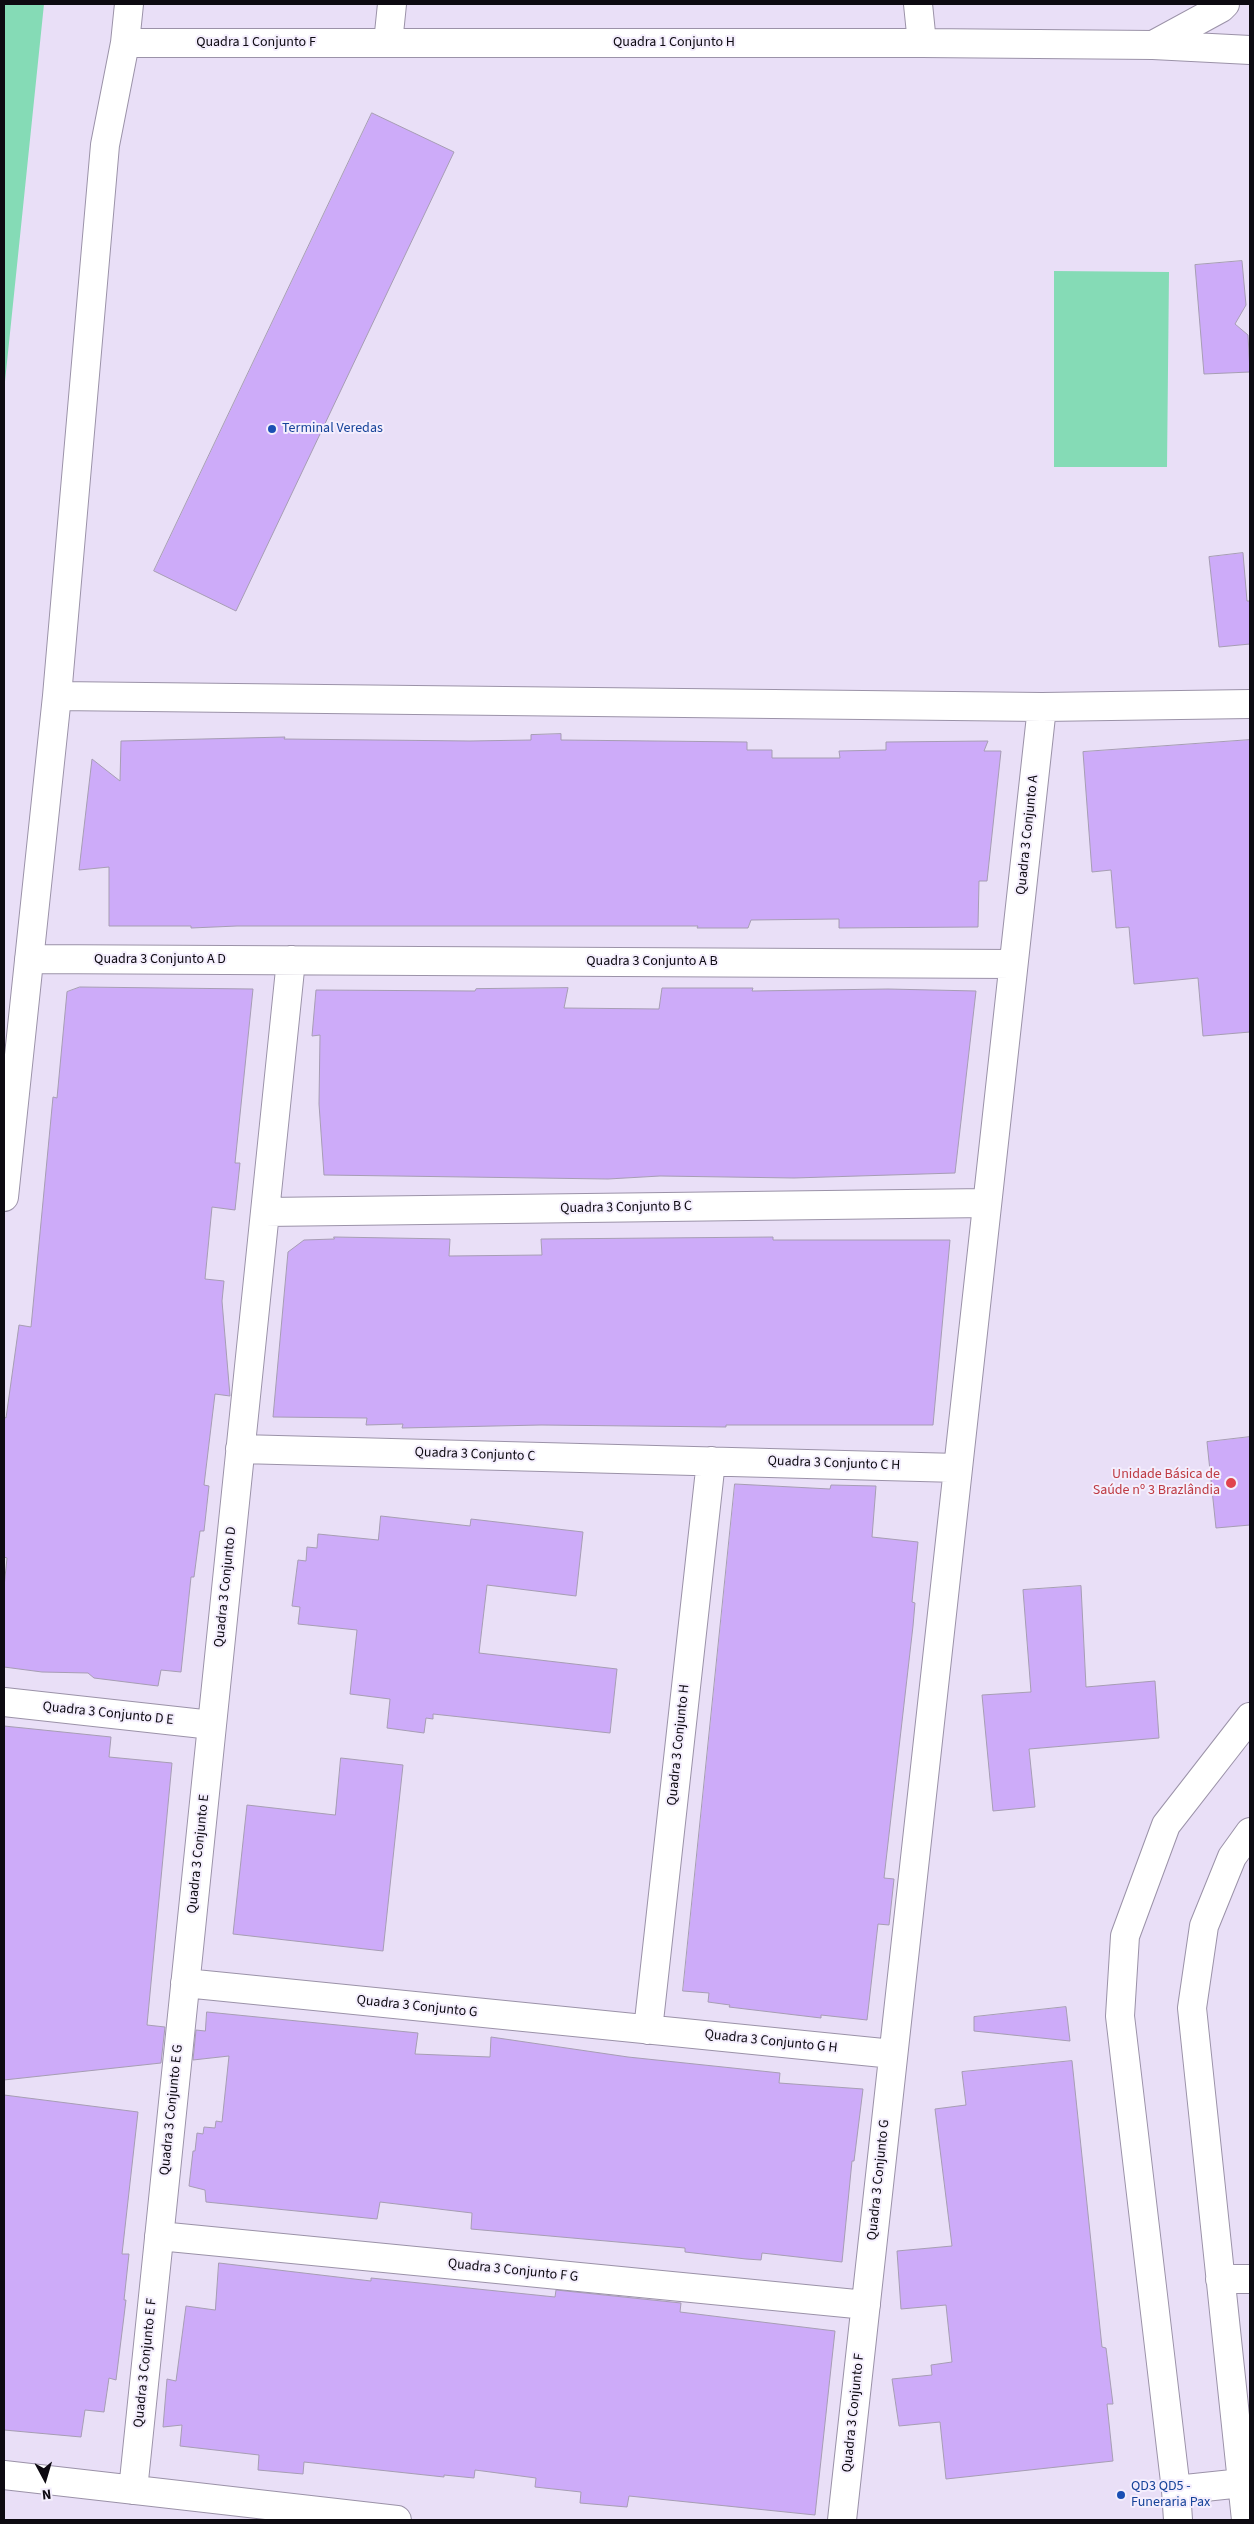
<!DOCTYPE html>
<meta charset="utf-8">
<style>
body{margin:0}
#map{position:relative;width:1254px;height:2524px;overflow:hidden;background:#e9dff7;font-family:"Source Sans 3",sans-serif}
canvas{display:block}
.frame{position:absolute;inset:0;border:5px solid #0d0a11;pointer-events:none}
.north{position:absolute;left:20px;top:2454px;width:50px;height:50px;-webkit-text-stroke:4px #f4eefd;paint-order:stroke;rotate:174deg;font-size:14px;font-weight:700;line-height:20px;text-align:center;color:#0d0a11}
.north::after{content:'';display:block;margin:auto;width:18px;height:22px;background:#0d0a11;clip-path:polygon(50% 0,100% 100%,50% 72%,0 100%)}
</style>
<div id="map">
<canvas width="1254" height="2524"></canvas>
<div class="frame"></div>
<div class="north">N</div>
</div>
<script>
const context = document.querySelector('canvas').getContext('2d');
context.lineJoin = 'round';
function fillPath(path, color) { context.fillStyle = color; context.fill(path, 'evenodd'); }
function strokePath(path, color, width, dash) { context.strokeStyle = color; context.lineWidth = width; context.lineCap = dash ? 'butt' : 'round'; context.setLineDash(dash || []); context.stroke(path); }
function write(font, color, halo, rows, align = 'center') {
  context.font = font + ' "Source Sans 3",sans-serif'; context.lineWidth = 4; context.setLineDash([]); context.textBaseline = 'middle'; context.strokeStyle = halo; context.fillStyle = color; for (const [text, x, y, turn = 0] of rows) {
    context.save(); context.translate(x, y); context.rotate((+turn || 0) * Math.PI / 180); context.textAlign = isNaN(turn) ? turn : align; if (halo) context.strokeText(text, 0, 0); context.fillText(text, 0, 0); context.restore();
  }
}
const green = new Path2D(`
 M4,4h40l-40,387z
 M1054,271l115,1 -2,195h-113z`);
const building = new Path2D(`
 M372,113l82,39 -218,459 -82,-40z
 M1242,261l4,44 -11,19 13,11 2,37 -46,2 -9,-109z
 M1243,553l4,48h3v43l-31,3 -10,-90z
 M561,734v6l186,2v8h25v8h68l-1,-7 47,-1v-8l102,-1 -4,10h17l-14,130h-8l-1,46 -139,1v-9l-88,1 -3,8h-51l1,-2h-461l-46,2v-2h-82v-59l-30,3 13,-111 28,22 1,-40 164,-4 -1,2 186,2 61,-1v-5z
 M1250,740v292l-47,4 -5,-58 -64,6 -5,-57 -13,1 -5,-58 -19,2 -9,-120z
 M80,987l173,2 -18,174h5l-5,47 -23,-3 -7,72 19,2 -2,20 8,95 -15,-2 -11,91 5,1 -5,45h-4l-6,46h-3l-10,95 -20,-2 -3,16 -64,-8 -6,-5 -46,-1 -38,-5v-80l3,-29 -3,-1v-140l2,1 13,-93 12,2 22,-230 4,1 10,-106z
 M568,988l-4,20 95,1 3,-21h91l-1,3 136,-2 88,2 -21,182 -161,5 -134,-2 -52,3 -284,-4 -5,-71 1,-69 -8,1 4,-46 159,1 1,-2z
 M334,1237l116,2 -1,17 93,-1 -1,-16 232,-2v3h177l-17,185h-207v2l-185,-2 -139,3 1,-4 -37,1 1,-7 -94,-1 15,-165 16,-12 30,-1z
 M1250,1437v88l-34,3 -9,-86z
 M735,1484l95,5 1,-4 45,1 -4,51 46,5 -6,60 3,1 -2,23 -29,252 10,1 -5,46 -11,-1 -11,96 -46,-5v3l-92,-11 1,-2 -22,-3 1,-9 -26,-2z
 M381,1516l89,10 1,-7 112,13 -7,64 -89,-11 -8,68 138,16 -7,64 -177,-19v5l-7,-1 -2,15 -37,-5 3,-29 -40,-5 7,-64 -59,-6 2,-17 -8,-1 6,-46 8,1 1,-14 10,1 1,-14 60,6z
 M1081,1586l5,101 69,-6 4,57 -130,11 6,58 -42,4 -11,-116 49,-3 -8,-102z
 M4,1726l107,11 -2,20 63,6 -25,262 18,2 -4,36 -157,17z
 M341,1758l62,7 -20,186 -150,-17 14,-129 88,10z
 M1066,2007l4,34 -96,-10v-14z
 M207,2012l211,21 -3,21 75,3 1,-20 137,20 152,16 -1,10 84,6 -9,72h-2l-10,101 -80,-9 -1,7 -15,-1 -61,-7v-4l-214,-19 1,-16 -92,-11 -3,17 -171,-17 -1,-12 -16,-4 4,-35h2l2,-18 6,1 1,-7 11,1 1,-7 6,1 7,-66 -36,4 3,-30 9,1z
 M1072,2061l30,286 4,1 7,56h-6l6,57 -167,18 -6,-57 -41,4 -7,-47 40,-4 -1,-10 21,-3 -6,-57 -45,4 -4,-58 55,-5 -17,-137 31,-4 -4,-33z
 M4,2095l134,17 -16,142h7l-5,46h2l-10,80 -7,-2 -5,34 -19,-2 -4,27 -77,-7z
 M219,2263l152,18v-3l184,19 1,-7 125,13 -1,9 155,19 -20,184 -186,-19 -2,11 -47,-4 1,-11 -46,-5 1,-9 -61,-8 -1,8 -30,-3v2l-140,-15 -1,12 -45,-4 1,-15 -79,-9 2,-21 -19,2 4,-48 9,2 10,-75 29,4z`);
const minor = new Path2D(`
 M918,4l4,39
 M125,43h797l231,2 97,5
 M388,43l4,-39
 M1153,45l68,-37 4,-4
 M57,696l985,11 208,-3
 M29,959l984,5
 M4,1197l53,-501 48,-551 20,-102 4,-39
 M265,1212l722,-9
 M240,1449l718,19
 M4,1702l208,23
 M185,1983l708,71
 M648,2030l63,-569
 M159,2236l707,69
 M1220,2279h30
 M4,2475l393,45
 M133,2490l158,-1530
 M1176,2490l66,-7
 M842,2520l200,-1813
 M1178,2520l-2,-30 -56,-474 5,-80 41,-111 84,-108
 M1246,2520l-54,-512 12,-82 28,-69 18,-25`);
const markers = [
 [272,429,5,"#1a4fb4"],
 [1231,1483,6,"#e0444e"],
 [1121,2495,5,"#1a4fb4"]
];
const streetNames = [
 ["Quadra 1 Conjunto F",256,43],
 ["Quadra 1 Conjunto H",674,43],
 ["Quadra 3 Conjunto A",1028,835,-84],
 ["Quadra 3 Conjunto A D",160,960],
 ["Quadra 3 Conjunto A B",652,962],
 ["Quadra 3 Conjunto B C",626,1208,-1],
 ["Quadra 3 Conjunto C",475,1455,2],
 ["Quadra 3 Conjunto C H",834,1464,2],
 ["Quadra 3 Conjunto D",226,1587,-84],
 ["Quadra 3 Conjunto D E",108,1714,6],
 ["Quadra 3 Conjunto H",679,1745,-84],
 ["Quadra 3 Conjunto E",199,1854,-84],
 ["Quadra 3 Conjunto G",417,2007,6],
 ["Quadra 3 Conjunto G H",771,2042,6],
 ["Quadra 3 Conjunto E G",172,2110,-84],
 ["Quadra 3 Conjunto G",879,2180,-84],
 ["Quadra 3 Conjunto F G",513,2271,6],
 ["Quadra 3 Conjunto E F",146,2363,-84],
 ["Quadra 3 Conjunto F",854,2413,-84]
];
const transitNames = [
 ["Terminal Veredas",282,429],
 ["QD3 QD5 -",1131,2487],
 ["Funeraria Pax",1131,2503]
];
const healthNames = [
 ["Unidade Básica de",1220,1475],
 ["Saúde nº 3 Brazlândia",1220,1491]
];
fillPath(green, '#85dbb6');
fillPath(building, '#cdabf9');
strokePath(building, '#a69db3', 1);
strokePath(minor, '#9b92a8', 30);
strokePath(minor, '#fff', 28);
for (const [x, y, r, color] of markers) { const dot = new Path2D(); dot.arc(x, y, r, 0, 2 * Math.PI); context.fillStyle = color; context.fill(dot); strokePath(dot, '#f4eefd', 2); }
write('14px', '#0d0a11', '#f4eefd', streetNames);
write('14px', '#164399', '#f4eefd', transitNames, 'left');
write('14px', '#be3a42', '#f4eefd', healthNames, 'right');
</script>
